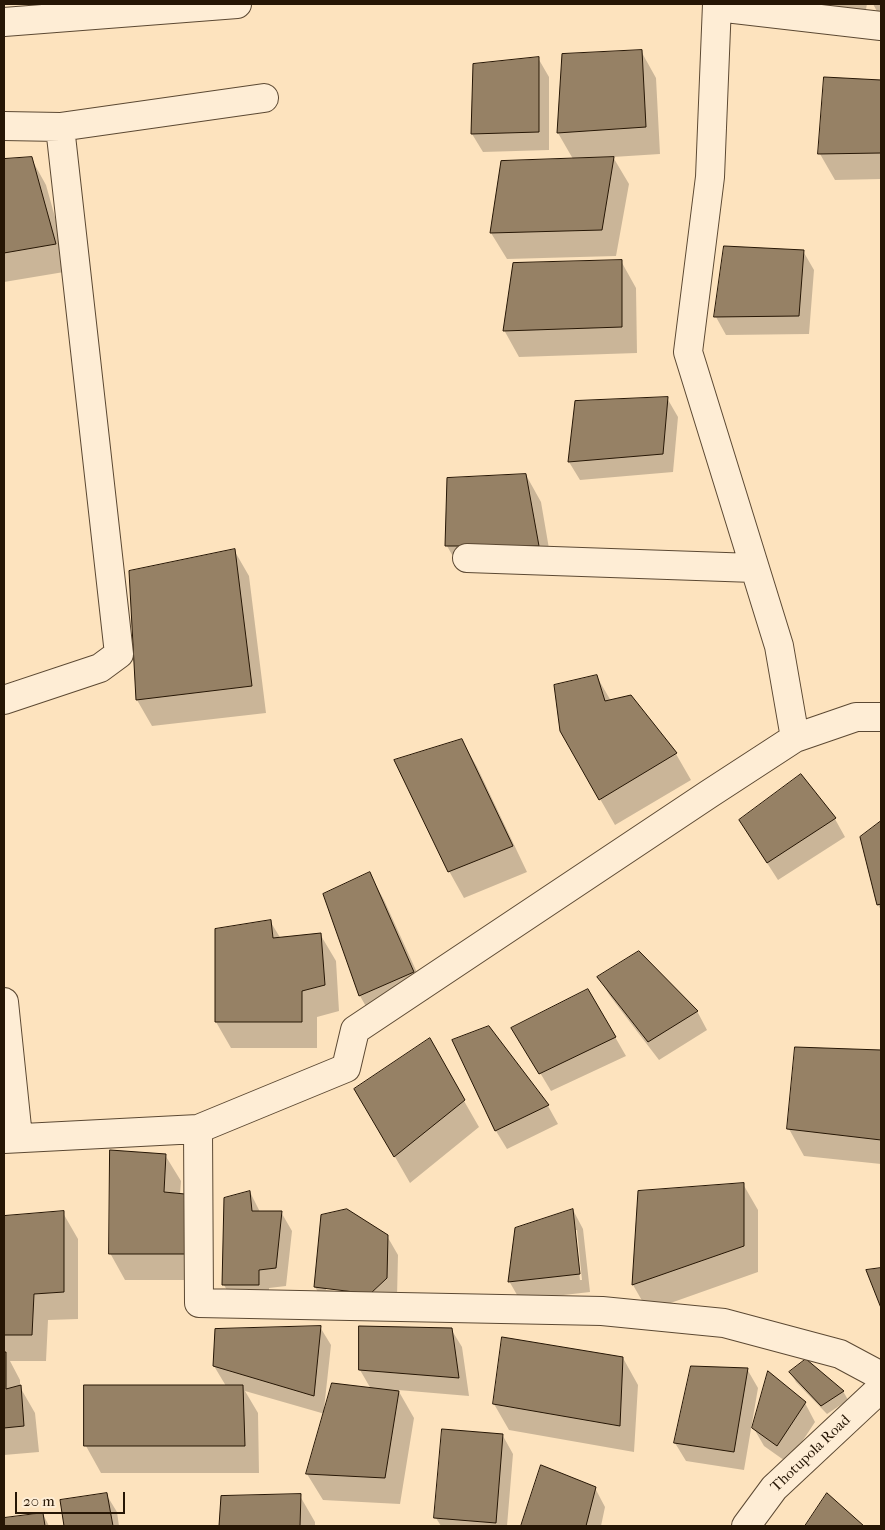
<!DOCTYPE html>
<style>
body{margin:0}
#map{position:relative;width:885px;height:1530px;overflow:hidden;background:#fde3be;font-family:"IM FELL French Canon",serif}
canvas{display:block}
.frame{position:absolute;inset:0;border:5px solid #261605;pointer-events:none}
.scale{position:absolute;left:15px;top:1492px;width:110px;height:22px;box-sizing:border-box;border:2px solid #261605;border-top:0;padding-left:6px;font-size:15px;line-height:18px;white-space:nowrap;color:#261605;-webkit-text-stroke:4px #feedd5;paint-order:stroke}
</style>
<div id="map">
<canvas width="885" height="1530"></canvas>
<div class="frame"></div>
<div class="scale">20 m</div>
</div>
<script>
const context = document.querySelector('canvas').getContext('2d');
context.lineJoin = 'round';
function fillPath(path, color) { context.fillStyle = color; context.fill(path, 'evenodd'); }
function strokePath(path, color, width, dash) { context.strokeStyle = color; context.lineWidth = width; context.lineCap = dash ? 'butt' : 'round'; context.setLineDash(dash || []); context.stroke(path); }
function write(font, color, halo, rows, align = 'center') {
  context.font = font + ' "IM FELL French Canon",serif'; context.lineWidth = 4.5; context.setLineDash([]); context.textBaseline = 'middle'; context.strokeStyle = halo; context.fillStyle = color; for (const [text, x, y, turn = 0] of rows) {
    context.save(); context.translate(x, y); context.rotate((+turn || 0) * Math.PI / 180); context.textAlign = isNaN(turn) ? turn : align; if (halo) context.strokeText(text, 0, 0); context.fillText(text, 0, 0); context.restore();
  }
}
const shadow = new Path2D(`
 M813,4h54l-3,16 -46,-8z
 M873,4h8v11h-2z
 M641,51l15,27 4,76 -47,3 16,27 -13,72 -109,3 -16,-26 82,-74 -15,-26z
 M538,58l11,19v73l-66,2 -11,-18z
 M826,78l55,3v98l-46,1 -15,-26z
 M31,158l15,27 24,86 -66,11v-122z
 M803,251l11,19 -5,64 -83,1 -10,-18z
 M621,261l15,27 1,65 -118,4 -15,-27z
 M667,398l11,19 -5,55 -93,8 -11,-18z
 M526,475l15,27 12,70h-91l-15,-26z
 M234,550l15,26 17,137 -114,13 -15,-26 -6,-128z
 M597,677l14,24 19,-4 46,57 15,26 -76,45 -54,-94z
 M462,741l15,26 50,105 -63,26 -15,-27z
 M835,819l10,18 -67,43 -27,-42z
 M881,823v87l-3,-5 -16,-68z
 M369,873l15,27 45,99 -54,23 -15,-26z
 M270,921l11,18 39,-5 16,27 3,50 -22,6v31h-86l-15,-26z
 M599,978l98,33 10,19 -48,30 -49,-64z
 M588,990l38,66 -75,35 -27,-45z
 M488,1027l60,79 10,18 -51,25 -11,-18 -42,-90z
 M429,1040l50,87 -69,56 -54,-94z
 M796,1048l85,4v112l-77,-8 -15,-27z
 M165,1155l16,26 -1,14 21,85h-76l-15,-27z
 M743,1184l15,26v62l-110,39 -15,-26 6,-93z
 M250,1192l10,20h21l11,19 -6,55 -17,2v15h-35l-10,-18z
 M573,1210l10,19 7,63 -70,8 -11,-19zM574,1230h3l5,50h-2z
 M63,1213l15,26v80l-30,1 -2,41h-36l10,19v7l15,26 4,39 -35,3v-238z
 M387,1236l11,19 -1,42 -71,8 -11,-18zM326,1287l50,7v2l-50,-6z
 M320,1327l11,18 -7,64 47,-20 -11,-19 91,-41 11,18 7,49 -71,-6 16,28 -14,86 -77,-4 -16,-26 18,-60 -80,-23 13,22 1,60h-158l-15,-27v-60h140l-12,-20z
 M623,1358l15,27 -4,67 -125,-22 -15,-26z
 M747,1369l11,19 -14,82 -58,-9 -11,-18z
 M791,1373l52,18 5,9 -21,14 -31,-32z
 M805,1403l10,19 -27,41 -24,-17 -11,-19z
 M503,1436l10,18 -6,72h-66l-5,-8z
 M595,1488l10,19 -4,19h-79z
 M106,1494l11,18 2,14h-54l-4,-25z
 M827,1494l36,32h-57z
 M300,1496l15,26v4h-95l2,-29z
 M43,1514l6,12h-45v-6z`);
const building = new Path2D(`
 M642,50l4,77 -89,6 5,-79z
 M539,57v75l-68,2 2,-70z
 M824,77l57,3v73l-63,1z
 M32,157l24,87 -52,9v-94z
 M614,157l-12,73 -112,3 11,-72z
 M724,246l80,4 -5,66 -85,1z
 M622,260v67l-119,4 10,-68z
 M668,397l-5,57 -95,8 7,-61z
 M526,474l13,72h-94l2,-68z
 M235,549l17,137 -116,14 -7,-129z
 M597,675l8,26 26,-6 46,58 -78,47 -39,-69 -6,-46z
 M462,739l51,107 -65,26 -54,-112z
 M801,774l35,44 -69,45 -28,-43z
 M881,821v83l-4,1 -17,-68z
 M370,872l44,100 -55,24 -36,-102z
 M271,920l2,18 48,-5 4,52 -23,6v31h-87v-93z
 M639,951l59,60 -50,31 -51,-65z
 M588,989l28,48 -77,37 -28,-46z
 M489,1026l60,79 -54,26 -43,-91z
 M430,1038l35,62 -71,57 -40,-68z
 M795,1047l86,3v90l-94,-11z
 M110,1150l56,4 -2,38 21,2 2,60h-78z
 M744,1183v63l-112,39 6,-94z
 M250,1191l2,20h30l-6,57 -17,2v15h-37l2,-87z
 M347,1209l41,26 -1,43 -17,16 -56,-7 7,-72z
 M573,1209l7,65 -72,8 7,-54z
 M64,1211v81l-30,2 -2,41h-28v-119z
 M881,1268v40l-15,-38z
 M321,1326l-7,70 -101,-30 2,-37z
 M359,1326l93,2 7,50 -100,-8z
 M502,1337l121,20 -3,69 -127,-22z
 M4,1352h2v37l15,-4 3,41 -20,2z
 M806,1359l38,32 -23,15 -32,-34z
 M691,1366l57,2 -14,84 -60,-9z
 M768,1371l38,31 -29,44 -25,-18z
 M332,1383l67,8 -14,87 -79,-4z
 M84,1385h159l2,61h-161z
 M442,1429l61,5 -7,89 -62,-5z
 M541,1465l55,22 -10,39h-65z
 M107,1493l6,33h-49l-4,-26z
 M827,1493l37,33h-59z
 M301,1494l-1,32h-81l2,-30z
 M43,1513l2,13h-41v-8z`);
const minor = new Path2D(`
 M717,4l-7,173 -22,175 91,294 16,92
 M717,7l164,19
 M4,22l233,-18
 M4,126l56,1 204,-29
 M467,558l287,10
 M4,700l96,-32 19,-14 -59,-527
 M4,1002l14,135
 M198,1129l148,-61 9,-38 354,-236 86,-56 61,-21h25
 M4,1139l194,-10 1,174 403,8 122,12 116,31 41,22
 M746,1526l28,-38 107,-100`);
const streetNames = [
 ["Thotupola Road",811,1454,-44]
];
fillPath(shadow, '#0003');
fillPath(building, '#968165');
strokePath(building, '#261605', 1);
strokePath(minor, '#5c4933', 30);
strokePath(minor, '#feedd5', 28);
write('15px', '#261605', '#feedd5', streetNames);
</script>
